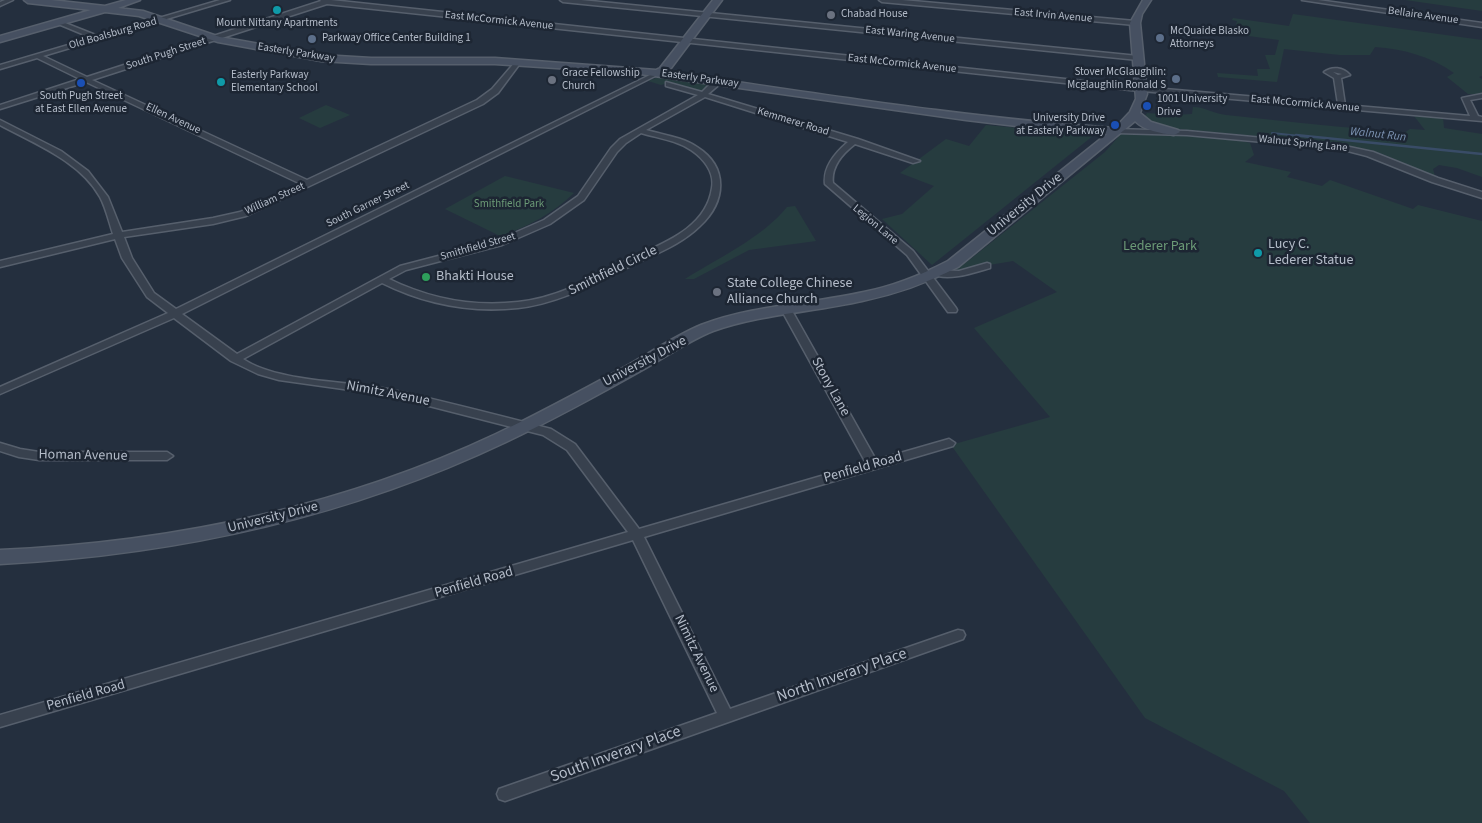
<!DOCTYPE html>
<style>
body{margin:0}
canvas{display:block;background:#242f3e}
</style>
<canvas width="1482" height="823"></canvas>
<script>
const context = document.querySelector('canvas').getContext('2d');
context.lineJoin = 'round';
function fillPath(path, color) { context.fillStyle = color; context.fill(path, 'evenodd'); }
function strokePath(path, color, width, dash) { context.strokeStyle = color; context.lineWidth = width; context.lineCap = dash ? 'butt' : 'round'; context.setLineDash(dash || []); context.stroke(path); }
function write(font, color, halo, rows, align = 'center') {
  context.font = font + ' "Source Sans 3",sans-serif'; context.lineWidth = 5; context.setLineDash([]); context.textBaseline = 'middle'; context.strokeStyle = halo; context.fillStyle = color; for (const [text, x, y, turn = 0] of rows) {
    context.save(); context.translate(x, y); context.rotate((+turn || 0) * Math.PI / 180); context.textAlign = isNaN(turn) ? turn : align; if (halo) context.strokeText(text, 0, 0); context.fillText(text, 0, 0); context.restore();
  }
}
const green = new Path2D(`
 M1405,0h77v11z
 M1293,14l189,26v36l-3,1 3,2v15h-14l-21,-17 7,-4c-24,-17 -51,-24 -79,-26l-5,8h-30l-56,-6 -7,33 -59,-5 -1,-4 41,3 -1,-7h13l-5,-14h10l4,-15 -46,-6 4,-13 -5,-1 1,-2 56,8z
 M661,76l49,7v1l-9,7 -30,-9 -10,3 -13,-4z
 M326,105l24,10 -30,13 -21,-10z
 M1193,107c12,0 21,7 33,8 50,5 100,11 151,15h8l19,3 6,-4 15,1 -11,-14 29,2 1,10 38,6v43l-25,-9 -18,-3 -6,4 2,7 -55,-23 -56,-11 -169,-15 -14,-12h5l1,-2 27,2 18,-1z
 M986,125l108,10 -162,130 -50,-46 20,-5 32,-28 -34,-13 46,-34 23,7z
 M1121,134l63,1 52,4 14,4 4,12 -9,7 46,10 -4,5 35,9 8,-6 83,29 5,-4 64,16v602h-172l-26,-32 -139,-73 -194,-273 99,-28 -76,-89 83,-36 -44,-31 -60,10 15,-10 137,-109z
 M505,176l69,17c-21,20 -46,34 -74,43l-55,-27z
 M795,206l21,35 -67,9 -55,29h-9c33,-21 77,-41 102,-72z`);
const streamFar1 = new Path2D(`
 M1272,133l37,4`);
const stream = new Path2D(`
 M1296,135l186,19`);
const street = new Path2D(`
 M5,0h8l-13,6v-4z
 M220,0h10l-187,56 44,21 234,-76 -1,-1h11l799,86 208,18 -4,-26 -10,-6c8,-6 19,-5 26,3l-9,3 4,27 125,11 -8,-18 20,-4v4l-12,2 8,16 4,1v4l-352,-31 -803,-86 -235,76 215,100 170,-80 15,-11 24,-28 5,1 -23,31 -15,11 -237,112 -33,8 -89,13 8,21 22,35 22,16 480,-237 5,1 -479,241 55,40 163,-88 96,-25 48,-21 34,-24 33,-48 9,-9 78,-44 -32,-9v-4l36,10 13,-13h6v4l-13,11 150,45 62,22 -7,2 -58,-19c-13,10 -24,23 -22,39l80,68 43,57 1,2 -1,2h-8l-41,-57 -82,-71c-2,-17 10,-31 23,-42l-143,-45 -59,33c17,5 36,7 51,17 32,20 29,55 3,79 -18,18 -43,27 -65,38 -38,18 -74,39 -117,44 -47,5 -94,-4 -136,-25l-139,76c33,23 105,22 145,30 55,12 109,26 163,40l24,15 64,85 227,-66 -85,-154 1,-2 4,-1 5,3 85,151 73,-21 6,4 -2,3 -309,91 86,172 228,-79 5,1 2,4 -2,4 -458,162 -6,-2 -2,-5 2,-5 218,-76 -84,-173 -633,187v-12l628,-183 -61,-82 -24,-15 -157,-40 -107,-15 -21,-6 -27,-13 -57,-43 -174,76v-7l168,-74 -21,-16 -25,-39 -7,-19 -115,28v-6l113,-27c-4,-12 -7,-26 -13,-37 -20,-36 -65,-53 -100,-72v-5l61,31 27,20 20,26 14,35 91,-14 27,-6 61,-28 -215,-102 -86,27v-4l80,-26 -43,-21 -37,11v-4l92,-27 -36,-15v-2h4l38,15zM1333,72l9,2 -4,1zM641,133c16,5 35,7 50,17 12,8 24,22 21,38 -6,42 -52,56 -85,72 -35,18 -69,38 -109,42 -45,5 -88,-3 -129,-23l17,-9 96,-25 48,-21 34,-24 33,-48 9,-9z
 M560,0h21l557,56 3,2 -3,2 -575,-58z
 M879,0h23l233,21 3,2 -3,2 -253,-23z
 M1302,0h16l164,23v4z
 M1114,129l73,2 153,14 33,7 65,26 44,14v6l-50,-16 -65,-26 -27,-7 -153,-14 -70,-2h-3z
 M987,263l3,1v4c-14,4 -45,15 -58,5l5,-3 22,1z
 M0,443l20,6 19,3h128l6,4 -6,4h-128l-20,-3 -19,-6z`);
const secondary = new Path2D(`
 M24,0h27l54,6 21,-6h14l-22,8 25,3 77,26 101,18 50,3h124l161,12 4,-2 53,-68h9l-54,72c148,21 297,46 447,56l15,-16 6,-13 -6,-76 13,-23h8l-9,14 -2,9 7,71 -7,19 11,9 27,8 2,2 -6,3c-14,-2 -29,-4 -39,-14l-177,146c-31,16 -62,27 -96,34 -49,11 -101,13 -149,30 -23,9 -46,25 -67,37 -46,26 -92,51 -140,74 -160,76 -329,113 -506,122v-14c173,-8 339,-42 496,-116 46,-22 90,-46 134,-70 23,-13 47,-29 71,-39 52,-20 109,-21 163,-33 30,-6 57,-17 84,-31l159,-127 -65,-5 -76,-9 -333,-47 -138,-9h-124l-50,-3 -103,-19 -79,-26 -34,-4 -105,30v-6l91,-26 -63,-7z`);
const markers = [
 [277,10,5,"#0f9aa8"],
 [831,15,5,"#6b7280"],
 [1160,38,5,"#5c6f8a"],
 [312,39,5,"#5c6f8a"],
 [1176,79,5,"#5c6f8a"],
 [552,80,5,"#6b7280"],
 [221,82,5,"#0f9aa8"],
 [81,83,5,"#1a4fb4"],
 [1147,106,5,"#1a4fb4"],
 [1115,125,5,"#1a4fb4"],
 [1258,253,5,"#0f9aa8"],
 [426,277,5,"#2e9e5b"],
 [717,292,5,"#6b7280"]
];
const farPoinames = [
 ["Chabad House",841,15],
 ["Mount Nittany Apartments",277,24,"center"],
 ["McQuaide Blasko",1170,32],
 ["Attorneys",1170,45],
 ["Parkway Office Center Building 1",322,39],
 ["Stover McGlaughlin:",1166,73,"right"],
 ["Mcglaughlin Ronald S",1166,86,"right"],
 ["Grace Fellowship",562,74],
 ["Church",562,87],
 ["Easterly Parkway",231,76],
 ["Elementary School",231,89],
 ["South Pugh Street",81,97,"center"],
 ["at East Ellen Avenue",81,110,"center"],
 ["1001 University",1157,100],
 ["Drive",1157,113],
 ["University Drive",1105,119,"right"],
 ["at Easterly Parkway",1105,132,"right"]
];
const farStreetnames = [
 ["East Irvin Avenue",1053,16,5],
 ["Bellaire Avenue",1423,16,8],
 ["East McCormick Avenue",499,21,6],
 ["Old Boalsburg Road",113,34,-16],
 ["East Waring Avenue",910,35,6],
 ["Easterly Parkway",296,53,9],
 ["South Pugh Street",166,54,-18],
 ["East McCormick Avenue",902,64,6],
 ["Easterly Parkway",700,79,8],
 ["East McCormick Avenue",1305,104,5],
 ["Ellen Avenue",173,119,25],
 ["Kemmerer Road",793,122,17],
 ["Walnut Spring Lane",1303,144,6],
 ["William Street",275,199,-24],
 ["South Garner Street",368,205,-26],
 ["Legion Lane",875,225,40],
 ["Smithfield Street",478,247,-16]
];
const farParknames = [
 ["Smithfield Park",509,205]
];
const farWaternames = [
 ["Walnut Run",1378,135,6]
];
const streetNames = [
 ["University Drive",1025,205,-39],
 ["Smithfield Circle",613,271,-26],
 ["University Drive",645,362,-28],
 ["Stony Lane",830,387,61],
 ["Nimitz Avenue",388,394,11],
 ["Homan Avenue",83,456,1],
 ["Penfield Road",863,468,-16],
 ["University Drive",273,518,-14],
 ["Penfield Road",474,583,-16],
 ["Nimitz Avenue",696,654,64],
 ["Penfield Road",86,696,-16]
];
const poiNames = [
 ["Lucy C.",1268,245],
 ["Lederer Statue",1268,261],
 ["Bhakti House",436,277],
 ["State College Chinese",727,284],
 ["Alliance Church",727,300]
];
const parkNames = [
 ["Lederer Park",1160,247]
];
const nearStreetnames = [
 ["North Inverary Place",842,676,-19],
 ["South Inverary Place",616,755,-20]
];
fillPath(green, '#263c3f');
strokePath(streamFar1, '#394c67', 2);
strokePath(stream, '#394c67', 2.5);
strokePath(street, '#565f6c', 3);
strokePath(secondary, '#565f6c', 3);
fillPath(street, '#38414e');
fillPath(secondary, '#465061');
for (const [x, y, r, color] of markers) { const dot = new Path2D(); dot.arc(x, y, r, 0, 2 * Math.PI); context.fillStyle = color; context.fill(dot); strokePath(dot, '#1d2633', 2); }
write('11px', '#b4bcc9', '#1d2633', farPoinames, 'left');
write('11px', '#b4bcc9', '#1d2633', farStreetnames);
write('11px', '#6b9a76', '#1d2633', farParknames);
write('italic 12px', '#7c92b1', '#1d2633', farWaternames);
write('14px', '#b4bcc9', '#1d2633', streetNames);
write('14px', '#b4bcc9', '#1d2633', poiNames, 'left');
write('14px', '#6b9a76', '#1d2633', parkNames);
write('16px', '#b4bcc9', '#1d2633', nearStreetnames);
</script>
